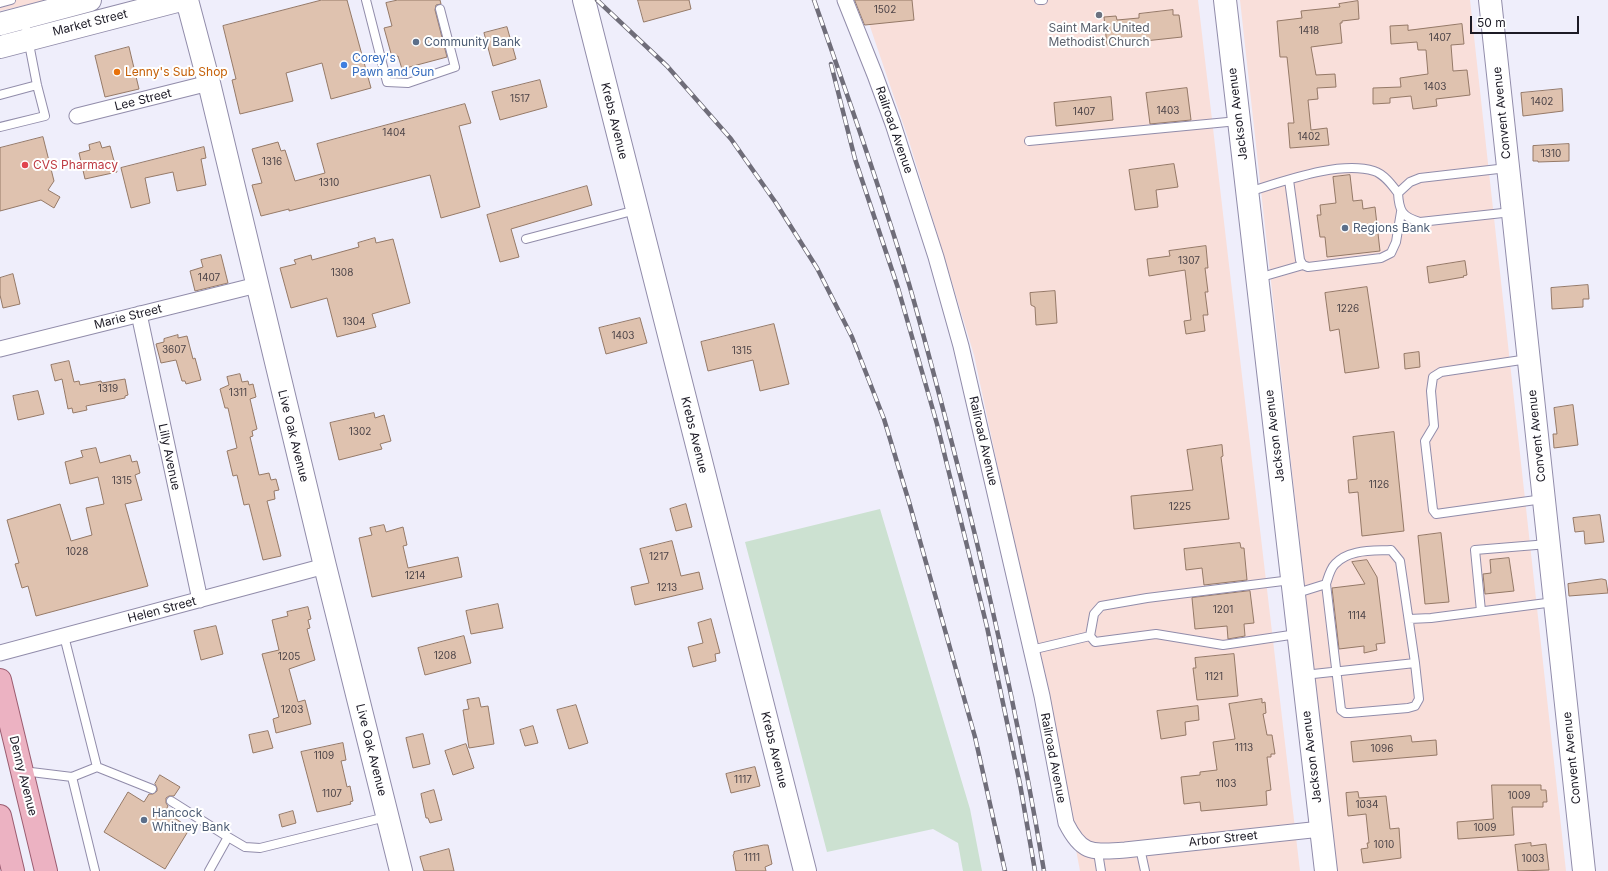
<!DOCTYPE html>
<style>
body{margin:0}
#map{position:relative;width:1608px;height:871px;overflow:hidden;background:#efeefb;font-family:Inter,sans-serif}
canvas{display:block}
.scale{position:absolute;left:1470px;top:16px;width:109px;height:18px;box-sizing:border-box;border:2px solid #1c1a25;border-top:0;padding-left:5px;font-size:12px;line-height:14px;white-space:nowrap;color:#1c1a25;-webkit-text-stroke:3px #fff;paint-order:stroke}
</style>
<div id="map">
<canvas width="1608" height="871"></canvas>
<div class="scale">50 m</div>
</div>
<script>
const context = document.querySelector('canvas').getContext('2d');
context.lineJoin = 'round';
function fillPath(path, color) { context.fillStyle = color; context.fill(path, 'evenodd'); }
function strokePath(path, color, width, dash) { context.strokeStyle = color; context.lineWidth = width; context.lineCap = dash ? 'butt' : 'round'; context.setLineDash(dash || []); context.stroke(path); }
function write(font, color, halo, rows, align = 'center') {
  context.font = font + ' Inter,sans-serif'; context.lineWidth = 4; context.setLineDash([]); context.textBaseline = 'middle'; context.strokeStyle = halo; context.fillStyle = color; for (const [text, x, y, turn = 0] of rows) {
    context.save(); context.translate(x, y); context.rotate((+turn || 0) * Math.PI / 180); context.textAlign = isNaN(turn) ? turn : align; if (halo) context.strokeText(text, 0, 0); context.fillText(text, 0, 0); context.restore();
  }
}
const commercial = new Path2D(`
 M0,0h47l-47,11z
 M861,0h337l102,871h-220l-11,-59 -51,-250 -44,-207 -65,-214z
 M1240,0h230l96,871h-230z`);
const green = new Path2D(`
 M880,509l90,300 12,62h-19l-5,-28 -25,-14 -106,23 -82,-310z`);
const building = new Path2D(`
 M322,0h25l24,88 -40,11 -9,-36 -36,10 7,28 -53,13 -8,-34 4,-1 -13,-53z
 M398,0h42l1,4 -5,1 -1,5 12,47 -45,12 -4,-13 -6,1 -8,-29 8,-2 -6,-23z
 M638,0h51l2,9 -47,13z
 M855,0h57l2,20 -49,5z
 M1358,1l1,18 -17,2v2h-2l2,20 -31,4 5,28 19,-1 1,13 -19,1 1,11 -10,1 3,30 16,-2 2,17 -39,3 -2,-25h6l-7,-66h-7l-3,-36 25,-3 -1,-7 39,-4 -1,-3z
 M1173,10v5h6l3,22 -75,8 -3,-28 12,-1 1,4 22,-2v-4z
 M1462,24l2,20 -13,1 2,26 14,-1 3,25 -34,4 1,7 -24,3 -2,-13 -21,2v5l-17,1v-16l28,-1 -1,-9 28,-4 -2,-24h-8l-1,-8 -26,2 -1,-18 18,-1v5z
 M507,27l9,32 -23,7 -9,-33z
 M129,47l10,42 -34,8 -10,-41z
 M540,80l7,27 -47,13 -8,-28z
 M1187,88l4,32 -41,4 -4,-31z
 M1562,89l1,22 -40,5 -2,-23z
 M1111,97l2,23 -57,6 -2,-23z
 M465,104l6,19 -12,3 21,81 -39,11 -11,-43 -141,36v-2l-28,7 -9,-31 10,-2 -10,-34 26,-7 3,9 4,-1 10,31 30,-8 -8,-29z
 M43,137l11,44 -6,9 12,7 -6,11 -13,-8 -41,11v-63z
 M100,142l2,6 8,-2 7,26 -32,7 -6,-26 11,-3 -1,-5z
 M1569,144v17l-31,1v-1h-5v-15z
 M204,147l2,11 -5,1 5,26 -29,6 -4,-19 -28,6 5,25 -19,5 -10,-40z
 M1174,164l4,23 -22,3 2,17 -23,3 -6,-40z
 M1350,175l3,26 9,-1 1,9 12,-2 5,44 -53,6 -2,-20h-5l-3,-22h4l-1,-10 16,-2 -3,-26z
 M587,186l5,19 -81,24 8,28 -19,5 -13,-47z
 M375,238l1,5 17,-4 17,64 -38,11 4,13 -39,10 -10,-39 -36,10 -11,-40 16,-4 -2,-4 17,-5 1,5 47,-13 -1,-4z
 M1206,246l2,22h-3l3,24h-3l3,23h-5l2,16 -19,3 -2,-13 7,-1 -6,-50 -36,6 -2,-17 23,-3 -1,-5z
 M221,255l7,28 -33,8 -5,-20 13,-4 -2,-7z
 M1465,261l2,14 -4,1 1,1 -35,6 -2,-16z
 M13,274l7,30 -17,4 -3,-13v-17z
 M1588,285l1,14h-6v8l-31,2 -1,-21z
 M1367,287l12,81 -34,5 -6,-44 -9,2 -5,-38z
 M1055,291l2,32 -21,2 -1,-18 -4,-2 -1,-12z
 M640,318l7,25 -41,11 -7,-26z
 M774,324l15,60 -29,7 -7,-31 -45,11 -7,-29z
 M178,335v3l9,-2 6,23 2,-1 6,22 -15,4 -1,-3h-3l-6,-21 -15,3 -5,-19 8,-2v-3z
 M1419,352l1,15 -15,2 -1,-15z
 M69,361l5,21 5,-1 1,4 21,-4 1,2 23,-4 3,16 -3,1v2l-39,8 1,4 -14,3 -1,-5 -4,1 -6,-30 -7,2 -4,-16z
 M240,374l2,8 6,-1 1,4 4,-1 3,13 -6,2 7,30 -5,2 1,5 -3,1 9,38 10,-2 2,7 5,-1 3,11 -5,1 1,8 -8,2 14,55 -18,4 -14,-56 -5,1 -7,-30 -4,1 -6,-25 10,-3 -9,-40h-3l-5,-19 9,-4 -2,-8z
 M38,391l6,23 -26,6 -5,-24z
 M1573,405l5,40 -24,3 -1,-14h4l-3,-26z
 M374,413l1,5 9,-3 7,26 -11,3 2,5 -43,11 -9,-37z
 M1394,432l10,99 -42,5 -4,-44 -9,1 -1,-13 9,-1 -4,-42z
 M1222,445l1,11 -2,1 8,62 -95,10 -3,-33 62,-6 -6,-40z
 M96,448l4,15 30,-8 2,7 5,-1 3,12 -5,2 7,25 -17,4 23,82 -112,30 -8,-30 -6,2 -7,-24 4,-1 -12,-43 53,-16 11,37 21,-6 -6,-27 18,-4 -6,-27 -28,7 -5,-22 18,-5 -2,-6z
 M686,504l6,23 -16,4 -6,-22z
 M1600,515l4,27 -19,2 -1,-13 -9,1 -2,-14z
 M384,525l2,7 17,-5 4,18 -4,1 5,22 50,-11 4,20 -90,20 -13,-59 13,-3 -2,-7z
 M1441,533l8,69 -24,2 -7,-68z
 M672,541l9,35 18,-4 4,17 -68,16 -4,-18 18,-4 -9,-34z
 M1240,543l1,5h3l3,32 -43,5 -2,-17 -16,2 -2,-21z
 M1509,558l5,33 -29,3 -2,-20 8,-1 -1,-13z
 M1367,560l10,17 8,66 -9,1 1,6 -13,3v-7l-25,3 -7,-61 33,-4 -13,-22z
 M1602,579l4,1 2,13 -39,3 -1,-12z
 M1250,591l4,32 -10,1 1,12 -17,3 -1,-13 -32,3 -3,-31z
 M498,604l5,24 -32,6 -5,-23z
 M308,607l3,12 -3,1 2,8 -3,1 8,31 -26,9 9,33 7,-2 6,24 -35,9 -3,-14 6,-2 -17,-63 17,-4 -7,-30 16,-4 -1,-4z
 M711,619l9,34 -5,1 1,7 -23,6 -5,-20 15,-4 -5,-20z
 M216,626l7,28 -22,6 -7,-29z
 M464,636l7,27 -46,12 -7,-27z
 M1234,654l4,42 -41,4 -4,-32h3l-1,-10z
 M479,698l2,9 7,-1 6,38 -25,4 -6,-38 6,-1 -2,-9z
 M1262,699v4l3,-1 1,11 -3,1 4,21h5l3,19h-4v3h-4l4,33 -5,1 1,14 -66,6 -1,-9 -16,2 -3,-27 19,-2v-3l17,-2 -4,-28 22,-3 -6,-35z
 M576,705l12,38 -19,6 -12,-39z
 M1198,706l1,14 -14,2 1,13 -25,4 -4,-28z
 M533,726l5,17 -13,3 -5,-16z
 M268,731l5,17 -20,5 -4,-18z
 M423,734l7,30 -17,4 -7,-30z
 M1411,736l1,6 24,-2 1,15 -84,7 -2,-20z
 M343,743l3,17 -5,1 1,4 5,22 3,-1 3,15 -3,1 1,2 -34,8 -16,-60z
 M466,744l8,24 -21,7 -8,-24z
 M755,767l5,19 -29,7 -5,-19z
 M160,775l20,12 -6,9h-5l-3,2v5l2,3 -3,6 25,16 -25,41 -61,-37 24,-40 16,10 5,-8h4l4,-3v-3l-2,-4z
 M1492,785h49v5h5l1,12h-4v5h-31l2,28 -56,4 -1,-17 36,-3z
 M434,790l8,30 -12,3 -2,-5h-2l-5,-24z
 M1358,792l1,6 27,-2 4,33 9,-1 2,30 -38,5 -2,-14 7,-1 -1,-5h2l-3,-29 -18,2 -2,-23z
 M293,811l3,12 -14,4 -3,-12z
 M1531,843v3l15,-2 3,26 -31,1 -3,-26z
 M764,845h4l4,19 -7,3 1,4h-30l-3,-16 1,-1v-2z
 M449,849l5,22h-30l-4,-14z`);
const lane = new Path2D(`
 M366,0l21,82 21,1 47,-16 -15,-58
 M1039,0h4
 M0,3l11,-3
 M0,95l37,-10
 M0,127l45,-11 -8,-31 -13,-67
 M1029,141l209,-20
 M1507,168l-87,10 -10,4 -12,11c1,18 4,24 22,29l92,-10
 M1289,180l11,80 3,5 5,2 73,-9 10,-5 5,-11 5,-30
 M1248,192c34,-10 91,-32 126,-21 10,3 18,14 24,22
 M526,239l110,-29
 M1258,278l45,-13
 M1528,359l-87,13 -8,5 -2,14 3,35 -9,15 8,69 3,4 107,-15
 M1291,580l-144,18 -46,8 -7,8 -4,22 5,6 61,-8 67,11 74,-11
 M1326,584l15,126 4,3h5l58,-5 7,-2 4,-7 -4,-36
 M1294,594l32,-10c2,-6 4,-15 9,-20 14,-15 37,-13 56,-14l9,11 15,102 -111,12
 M1481,611l-6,-61 73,-6
 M1409,619l22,-1 123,-16
 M64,636l33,131 -25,10 23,94
 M1031,650l59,-14
 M97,767l55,22
 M23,771l49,6
 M171,801l57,36
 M1140,848l5,23
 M1098,852l3,19
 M209,871l19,-34 17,10 15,1 126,-31`);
const street = new Path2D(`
 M845,0l30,75 18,49 43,133 25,89 81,350 24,127c16,32 26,29 59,27l196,-21
 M77,116l132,-33
 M139,314l61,286
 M0,349l257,-64
 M0,653l325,-87`);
const secondary = new Path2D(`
 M187,0l22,83 116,483 76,305
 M584,0l221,871
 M1225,0l101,871
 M1490,0l94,871
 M0,24l90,-24
 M0,47l181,-47`);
const primary = new Path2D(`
 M0,680l46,191
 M0,816l13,55`);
const rail = new Path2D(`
 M597,0l70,66 64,73 45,64 41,65 35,69 32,82 25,83 66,235 30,134
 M814,0c33,94 66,188 95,284 20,69 38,140 56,210 31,125 58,250 79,377
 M831,64l24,95 43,129 39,136 50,203 33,157 15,87`);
const markers = [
 [1099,15,4,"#6b7280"],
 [416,42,4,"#5c6f8a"],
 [344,65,4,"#3f7fe0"],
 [117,72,4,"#e8710a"],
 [25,165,4,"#e0444e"],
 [1345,228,4,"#5c6f8a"],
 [144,820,4,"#5c6f8a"]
];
const numberNames = [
 ["1502",885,10],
 ["1418",1309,31],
 ["1407",1440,38],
 ["1403",1435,87],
 ["1517",520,99],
 ["1402",1542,102],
 ["1403",1168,111],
 ["1407",1084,112],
 ["1404",394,133],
 ["1402",1309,137],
 ["1310",1551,154],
 ["1316",272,162],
 ["1310",329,183],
 ["1307",1189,261],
 ["1308",342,273],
 ["1407",209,278],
 ["1226",1348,309],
 ["1304",354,322],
 ["1403",623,336],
 ["3607",174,350],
 ["1315",742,351],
 ["1319",108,389],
 ["1311",238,393],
 ["1302",360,432],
 ["1315",122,481],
 ["1126",1379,485],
 ["1225",1180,507],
 ["1028",77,552],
 ["1217",659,557],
 ["1214",415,576],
 ["1213",667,588],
 ["1201",1223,610],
 ["1114",1357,616],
 ["1208",445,656],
 ["1205",289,657],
 ["1121",1214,677],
 ["1203",292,710],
 ["1113",1244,748],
 ["1096",1382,749],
 ["1109",324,756],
 ["1117",743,780],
 ["1103",1226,784],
 ["1107",332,794],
 ["1009",1519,796],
 ["1034",1367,805],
 ["1009",1485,828],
 ["1010",1384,845],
 ["1111",752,858],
 ["1003",1533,859]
];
const streetNames = [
 ["Market Street",90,23,-14],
 ["Lee Street",143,100,-14],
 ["Convent Avenue",1502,113,-96],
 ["Jackson Avenue",1238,114,-97],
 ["Krebs Avenue",614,121,76],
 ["Railroad Avenue",894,130,71],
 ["Marie Street",128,317,-14],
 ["Krebs Avenue",694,435,76],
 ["Live Oak Avenue",293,436,76],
 ["Jackson Avenue",1275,436,-97],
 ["Convent Avenue",1537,436,-96],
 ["Railroad Avenue",983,441,77],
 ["Lilly Avenue",169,457,78],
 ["Helen Street",162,610,-15],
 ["Live Oak Avenue",371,750,76],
 ["Krebs Avenue",774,750,76],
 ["Jackson Avenue",1312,757,-97],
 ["Railroad Avenue",1053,758,79],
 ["Convent Avenue",1572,758,-96],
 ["Denny Avenue",23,776,76],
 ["Arbor Street",1223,839,-6]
];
const worshipNames = [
 ["Saint Mark United",1099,28],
 ["Methodist Church",1099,42]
];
const serviceNames = [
 ["Community Bank",424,42],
 ["Regions Bank",1353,228],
 ["Hancock",152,813],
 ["Whitney Bank",152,827]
];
const shopNames = [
 ["Corey's",352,58],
 ["Pawn and Gun",352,72]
];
const foodNames = [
 ["Lenny's Sub Shop",125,72]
];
const healthNames = [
 ["CVS Pharmacy",33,165]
];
fillPath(commercial, '#f9dfda');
fillPath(green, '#cce1d1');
fillPath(building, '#dfc2af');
strokePath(building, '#957967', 1);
strokePath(lane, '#918caa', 10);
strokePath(street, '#918caa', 17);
strokePath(secondary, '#918caa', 24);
strokePath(primary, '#9b5c70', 24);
strokePath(lane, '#fff', 8);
strokePath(street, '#fff', 15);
strokePath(secondary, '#fff', 22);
strokePath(primary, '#ecb2c2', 22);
strokePath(rail, '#6f6d79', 4.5);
strokePath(rail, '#fff', 3, [9]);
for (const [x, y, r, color] of markers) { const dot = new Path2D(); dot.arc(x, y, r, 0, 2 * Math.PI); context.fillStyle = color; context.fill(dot); strokePath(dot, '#fff', 1.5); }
write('10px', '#4d4448', null, numberNames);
write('12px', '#1c1a25', '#fff', streetNames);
write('12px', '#5b616d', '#fff', worshipNames);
write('12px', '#4e5e75', '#fff', serviceNames, 'left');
write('12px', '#366cbe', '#fff', shopNames, 'left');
write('12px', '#c56008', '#fff', foodNames, 'left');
write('12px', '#be3a42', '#fff', healthNames, 'left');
</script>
